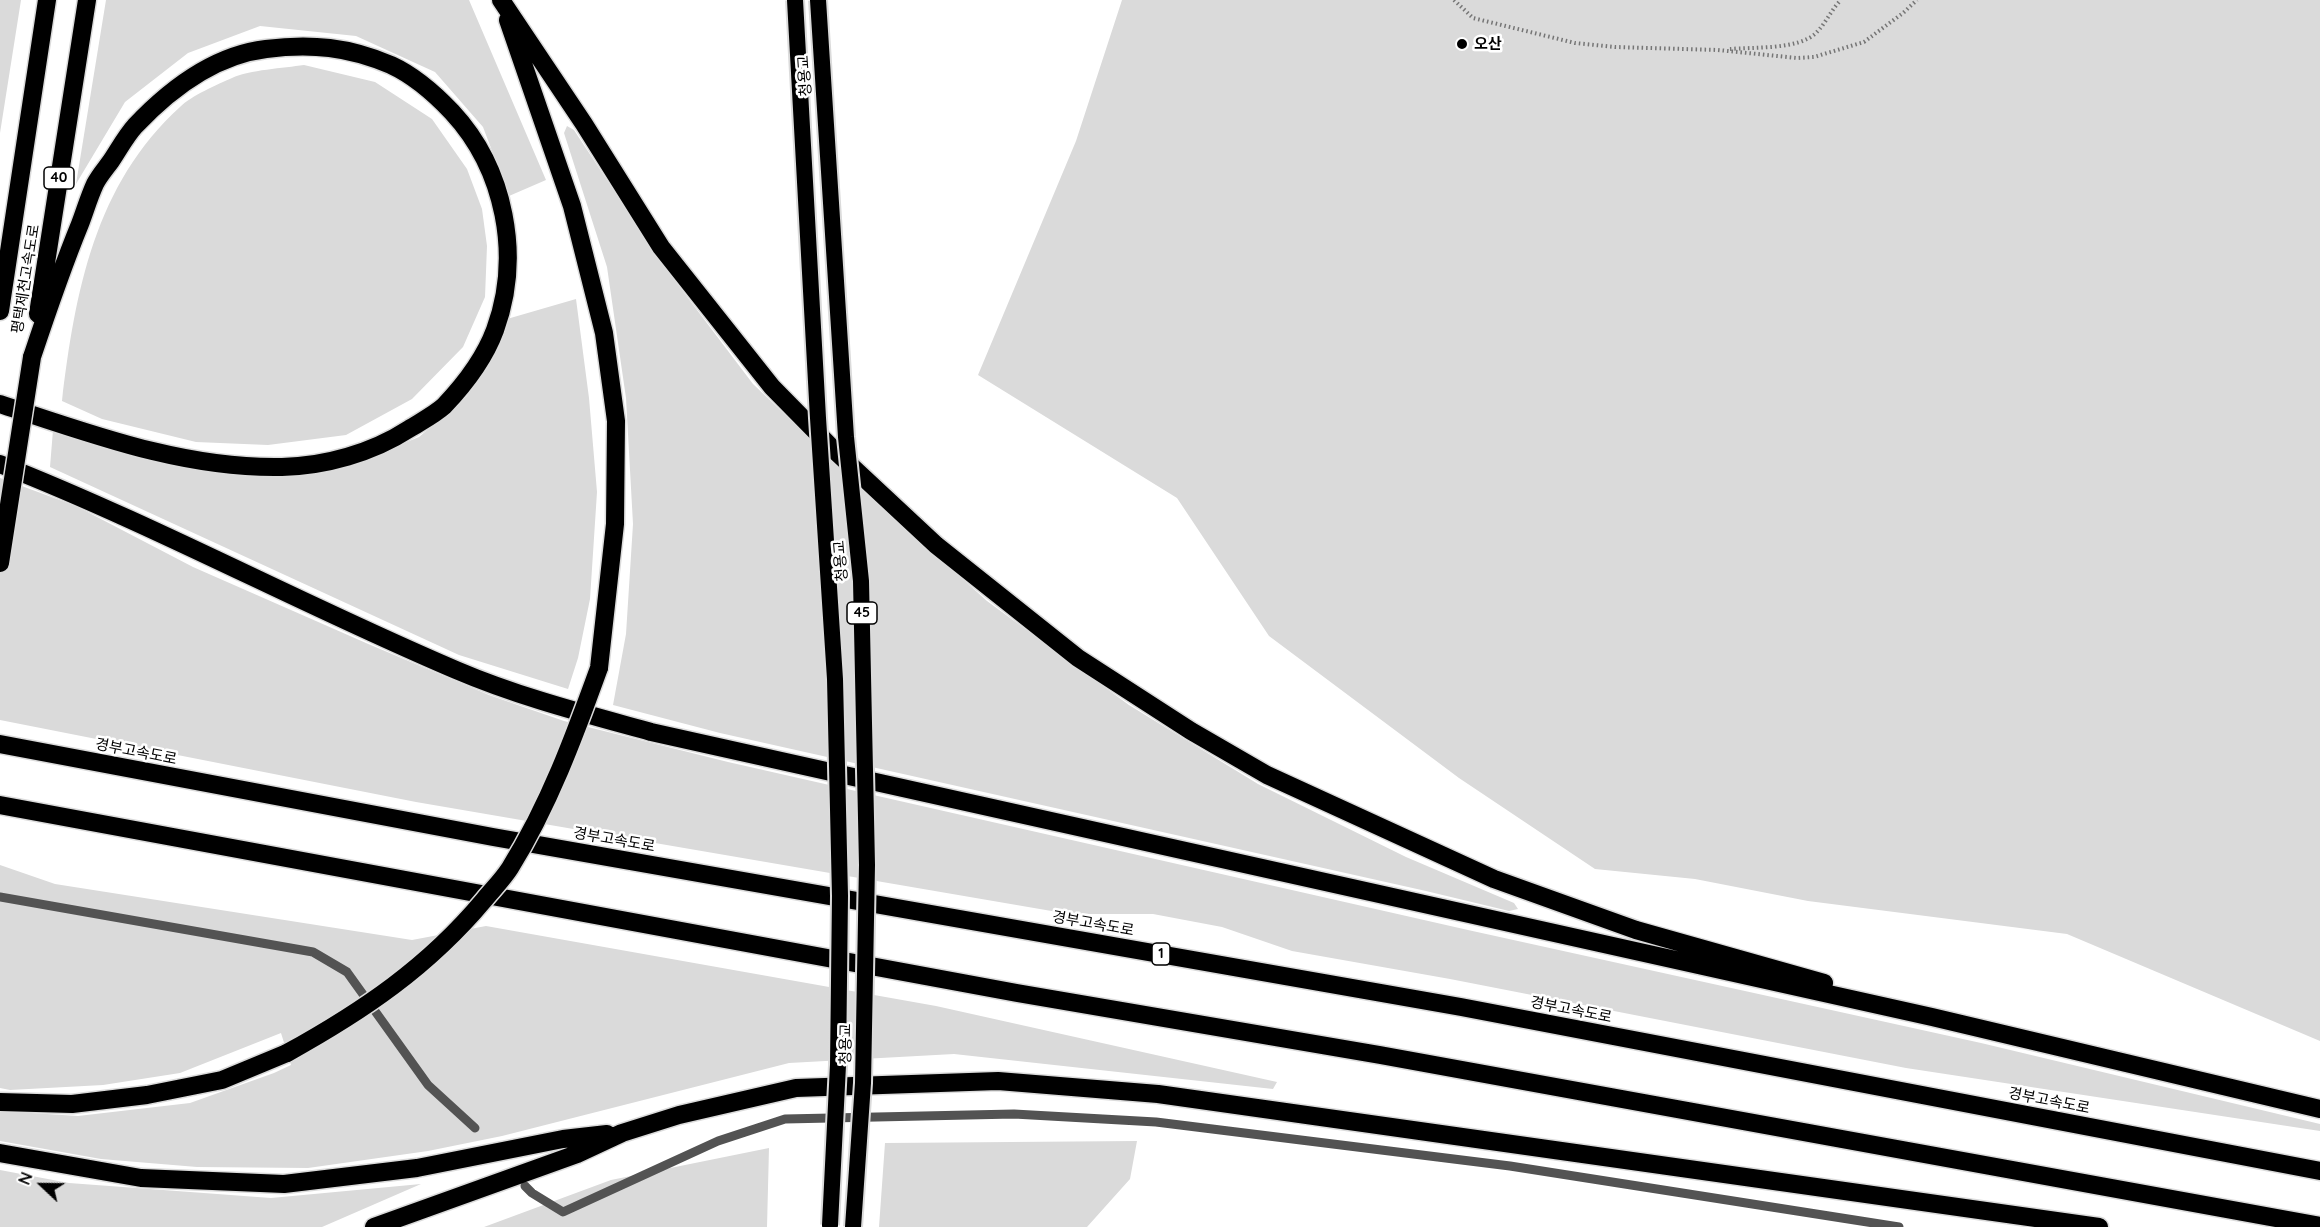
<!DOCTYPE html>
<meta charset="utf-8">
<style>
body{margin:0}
#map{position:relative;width:2320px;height:1227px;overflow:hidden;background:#fff;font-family:Quicksand,sans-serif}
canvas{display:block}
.north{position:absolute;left:12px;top:1155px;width:60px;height:60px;-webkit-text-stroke:4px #fff;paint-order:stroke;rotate:292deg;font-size:16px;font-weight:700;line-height:24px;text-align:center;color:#000}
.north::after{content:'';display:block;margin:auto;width:21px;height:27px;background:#000;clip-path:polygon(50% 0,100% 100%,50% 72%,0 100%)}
</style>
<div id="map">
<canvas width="2320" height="1227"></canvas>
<div class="north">N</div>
</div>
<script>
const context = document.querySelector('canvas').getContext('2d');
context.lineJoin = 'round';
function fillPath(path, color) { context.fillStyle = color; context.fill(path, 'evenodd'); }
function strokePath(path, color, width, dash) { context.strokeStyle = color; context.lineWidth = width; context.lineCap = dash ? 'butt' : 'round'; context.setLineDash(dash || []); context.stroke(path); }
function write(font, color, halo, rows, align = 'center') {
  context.font = font + ' Quicksand,"Noto Sans KR",sans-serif'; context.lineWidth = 5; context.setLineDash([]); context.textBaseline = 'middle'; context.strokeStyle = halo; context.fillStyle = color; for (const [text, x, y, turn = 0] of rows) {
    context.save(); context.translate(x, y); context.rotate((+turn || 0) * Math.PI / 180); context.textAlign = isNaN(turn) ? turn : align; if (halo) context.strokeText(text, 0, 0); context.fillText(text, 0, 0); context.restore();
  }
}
const green = new Path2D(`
 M0,0h21l-21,133z
 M106,0h363l77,180 -37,16 -26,-69 -48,-55 -79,-36 -96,-10 -72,27 -63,49 -49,82z
 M1122,0h1198v1041l-253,-107 -259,-33 -113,-22 -100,-10 -136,-91 -190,-142 -92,-138 -199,-123 98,-234z
 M304,65l71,17 57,37 35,50 15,40 5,37 -2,51 -22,50 -51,52 -66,36 -78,10 -72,-3 -94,-23 -40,-18c13,-109 33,-217 118,-294 11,-11 38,-23 52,-29 17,-8 52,-10 72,-13z
 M567,126l7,4 89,135 90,119 108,103 126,114 142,104 129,79 148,73 108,46 4,6 -9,2 -83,-20 -706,-158 -107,-28 13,-71 7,-110 -7,-126 -19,-131 -43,-134z
 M576,299l13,99 8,94 -7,107 -12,59 -10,31 -109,-34 -409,-188 3,-37 101,31 108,15 79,-7 78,-32 48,-41 40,-77z
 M0,478l76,28 117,61 173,76 123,52 75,26 164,41 740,168 513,113 339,81v7l-414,-63 -456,-89 -158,-28 -70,-24 -69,-13h-84l-653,-112 -416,-82z
 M0,865l55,19 357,56 74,-14 450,80 341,76 -4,7 -319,-35 -165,9 -287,73 -74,15 -120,17 -111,-1 -96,-8 -101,-18v-30l78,5 112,-13 84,-30 17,-8 -10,-32 -101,40 -77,12 -93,5 -10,-2z
 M1137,1141l-7,38 -43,48h-208l6,-84z
 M769,1148l-2,79h-283l127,-47z
 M0,1170l69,13 202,15 150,-14 -99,43h-322z`);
const path = new Path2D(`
 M1454,0l19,18 102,25 40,4 103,3 79,8 17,-1 50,-15 39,-29 14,-13
 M1730,49c23,-2 68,1 86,-16 10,-10 15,-23 25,-33`);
const service = new Path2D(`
 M0,897l313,55 34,20 81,113 47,43
 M525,1186l7,7 31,19 155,-71 67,-22 229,-5 142,8 354,44 389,61`);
const motorway = new Path2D(`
 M501,0l83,124 77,123 111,140 61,62 103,96 142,113 113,73 76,44 227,104 142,51 188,53
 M508,20l64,186 32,127 12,88 -1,103 -16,144
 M0,311l47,-311
 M38,314l49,-314
 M0,404c91,30 184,65 282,63 43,-1 90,-14 127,-38 11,-7 25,-14 35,-23 20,-21 41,-49 51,-76 27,-74 10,-161 -43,-218 -18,-19 -37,-36 -61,-47 -42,-18 -80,-22 -125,-16 -51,6 -96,40 -131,77 -9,10 -16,23 -24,35 -5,7 -12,15 -16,23 -6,13 -10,27 -15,40 -18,44 -33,88 -48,133
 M0,464c155,61 303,141 456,206 63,27 130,44 195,62l1281,285 388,92
 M0,744l493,93 968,170 859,164
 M0,805l1017,188 363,62 940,171
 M0,1102l72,2 75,-9 75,-15 65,-27
 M0,1153l141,25 143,6 133,-16 146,-29 44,-5
 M374,1227l203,-73 45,-21 57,-18 117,-27 202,-7 160,13 941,133`);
const trunkBridge = new Path2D(`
 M795,0l23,418 17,261 5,217 -2,169 -8,160
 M818,0l28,437 15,144 6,284 -4,218 -10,144`);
const motorwayBridge = new Path2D(`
 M0,563l32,-206
 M287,1053c76,-42 141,-86 197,-153 9,-11 19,-21 26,-32 39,-63 64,-131 89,-200`);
const markers = [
 [1462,44,6,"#000"]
];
const shields = [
 [59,178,30],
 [862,613,30],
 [1161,954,18]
];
const shieldNames = [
 ["40",59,178],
 ["45",862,613],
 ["1",1161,954]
];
const poiNames = [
 ["오산",1474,44]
];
const streetNames = [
 ["청용교",805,76,-94],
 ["평택제천고속도로",26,279,-81],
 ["청용교",841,561,-95],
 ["경부고속도로",136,752,11],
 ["경부고속도로",614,840,10],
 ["경부고속도로",1093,924,10],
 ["경부고속도로",1571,1010,11],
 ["청용교",846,1044,-89],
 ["경부고속도로",2049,1101,11]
];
fillPath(green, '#dadada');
strokePath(motorway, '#dbdbdb', 21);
strokePath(path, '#757575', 4, [1.5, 3]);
strokePath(service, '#535353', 9);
strokePath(motorway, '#000', 18);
strokePath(trunkBridge, '#dbdbdb', 20, []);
strokePath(motorwayBridge, '#dbdbdb', 21, []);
strokePath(trunkBridge, '#000', 16);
strokePath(motorwayBridge, '#000', 18);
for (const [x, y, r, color] of markers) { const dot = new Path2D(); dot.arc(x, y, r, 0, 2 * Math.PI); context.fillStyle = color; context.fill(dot); strokePath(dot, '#fff', 2); }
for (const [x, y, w] of shields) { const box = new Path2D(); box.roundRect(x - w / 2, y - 11, w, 22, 4.5); context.fillStyle = '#fff'; context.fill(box); strokePath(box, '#000', 1.5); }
write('bold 14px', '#000', null, shieldNames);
write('bold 15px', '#000', '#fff', poiNames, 'left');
write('15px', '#000', '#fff', streetNames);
</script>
